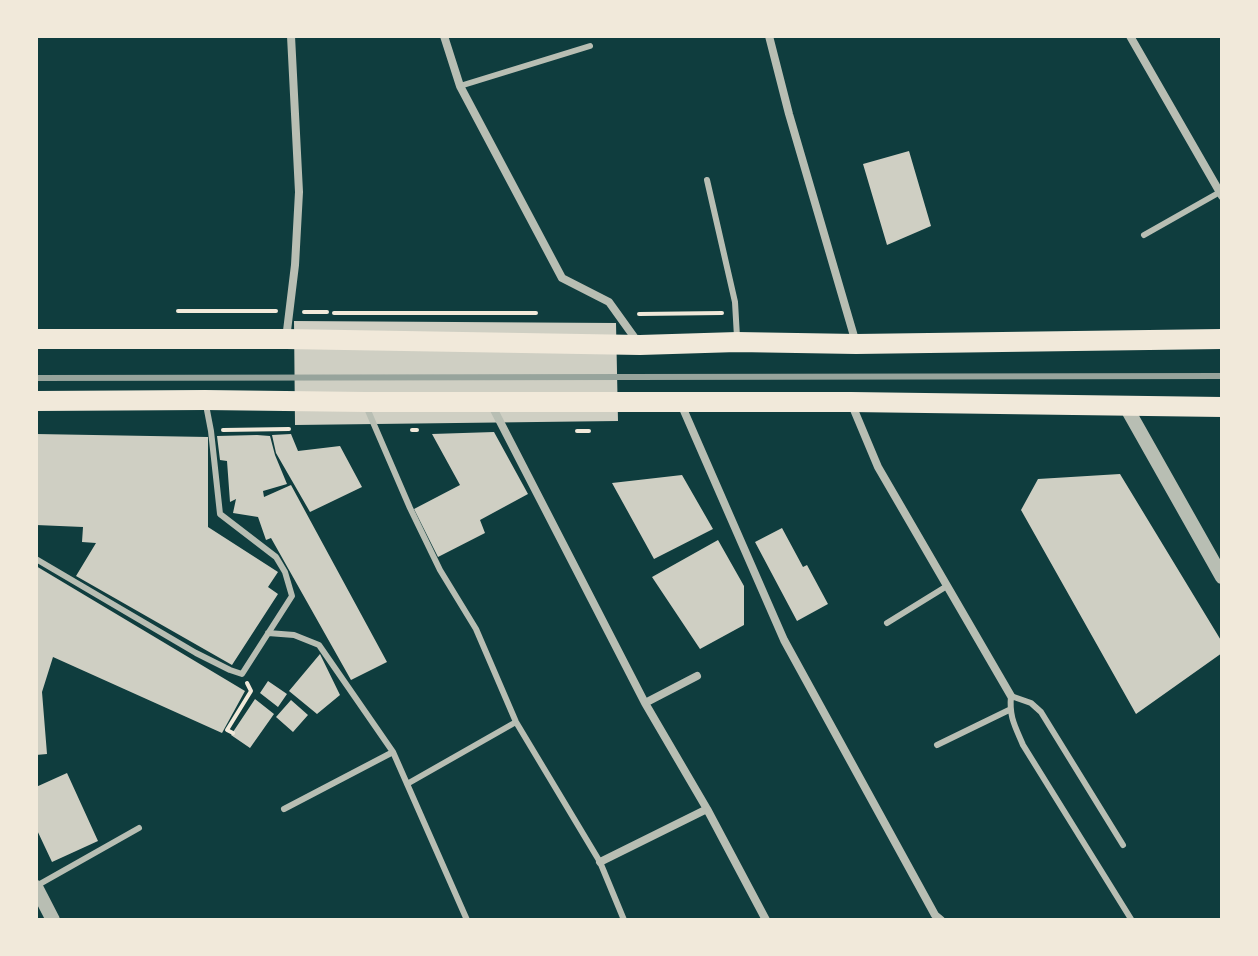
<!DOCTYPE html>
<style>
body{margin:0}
#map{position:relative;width:1258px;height:956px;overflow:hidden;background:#0f3d3e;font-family:Commissioner,sans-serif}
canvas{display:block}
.frame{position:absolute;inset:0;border:38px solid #f1e9da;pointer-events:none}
</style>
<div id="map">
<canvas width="1258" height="956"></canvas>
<div class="frame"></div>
</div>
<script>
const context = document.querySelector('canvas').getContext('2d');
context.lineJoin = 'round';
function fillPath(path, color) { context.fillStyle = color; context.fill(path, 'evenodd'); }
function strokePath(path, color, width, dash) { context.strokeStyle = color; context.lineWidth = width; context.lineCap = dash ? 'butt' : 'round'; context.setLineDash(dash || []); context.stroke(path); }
const building = new Path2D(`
 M909,151l22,75 -44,19 -24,-81z
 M294,321l322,2 2,98 -323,4z
 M494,432l34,62 -48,26 5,13 -47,24 -24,-48 46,-24 -28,-51z
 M36,434l172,3v90l70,45 -10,15 10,7 -46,71 -156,-89 20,-33 -14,-1 1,-15 -47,-2z
 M291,434l7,17 42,-5 22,41 -52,25 -34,-59 -4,-18z
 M257,435l13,1 5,19 12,29 -24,7 1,6 27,-12 96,177 -36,18 -80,-142 -5,2 -8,-23 -25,-4 3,-14 -6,3 -3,-41 -7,-1 -3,-24z
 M1120,474l102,168v11l-86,61 -115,-204 17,-31z
 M682,475l31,54 -59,30 -42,-76z
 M782,528l21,39 4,-2 21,39 -31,17 -42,-79z
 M718,540l26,46v39l-44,24 -48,-72z
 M36,566l209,125 -23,42 -169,-76 -11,35 5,62 -11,1z
 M320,654l20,41 -23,19 -28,-23z
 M268,681l19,13 -9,13 -18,-14z
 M255,699l19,15 -24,34 -19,-13z
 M291,700l17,15 -15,17 -17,-15z
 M67,773l31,68 -46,21 -16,-34v-41z`);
const path = new Path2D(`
 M178,311h98
 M304,312h23
 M334,313h202
 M639,314l83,-1
 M223,430l66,-1
 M412,430h5
 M577,431h12
 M233,733l-6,-3 24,-39 -4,-8`);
const service = new Path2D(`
 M460,86l130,-40
 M707,180l28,122 2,35
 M1144,235l76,-43
 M366,406l44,102 30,62 36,59 40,93 84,140 24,58
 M36,559l160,94 34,17 12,4 50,-78 -7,-24 -9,-15 -56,-43 -9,-83 -5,-26
 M887,623l60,-37
 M268,633l26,2 25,10 74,107 74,168
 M937,745l72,-35
 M407,784l109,-62
 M284,809l109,-57
 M1123,845l-82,-133 -10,-9 -20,-7c-2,21 4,30 12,49l108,174
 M38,885l101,-57`);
const minor = new Path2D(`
 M444,36l16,50 102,192 47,24 28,39
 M769,36l20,78 67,229
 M1130,36l92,160
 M286,339l9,-74 4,-73 -8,-156
 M681,404l103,236 151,275 6,5
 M852,405l26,62 133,229
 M492,406l153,297 62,106 59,111
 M645,703l52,-27
 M600,862l107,-53`);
const tertiary = new Path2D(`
 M1125,405l97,172
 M36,887l17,33`);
const primary = new Path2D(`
 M36,339h250l354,6 97,-3 119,2 366,-5
 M36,401l169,-1 160,2h486l371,5`);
const rail = new Path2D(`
 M36,378l1186,-2`);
fillPath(building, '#cfcfc3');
strokePath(path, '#f1e9da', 4);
strokePath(service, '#b8beb3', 6);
strokePath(minor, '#b8beb3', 8);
strokePath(tertiary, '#b8beb3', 14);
strokePath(primary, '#f1e9da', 20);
strokePath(rail, '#97a49c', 6);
</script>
